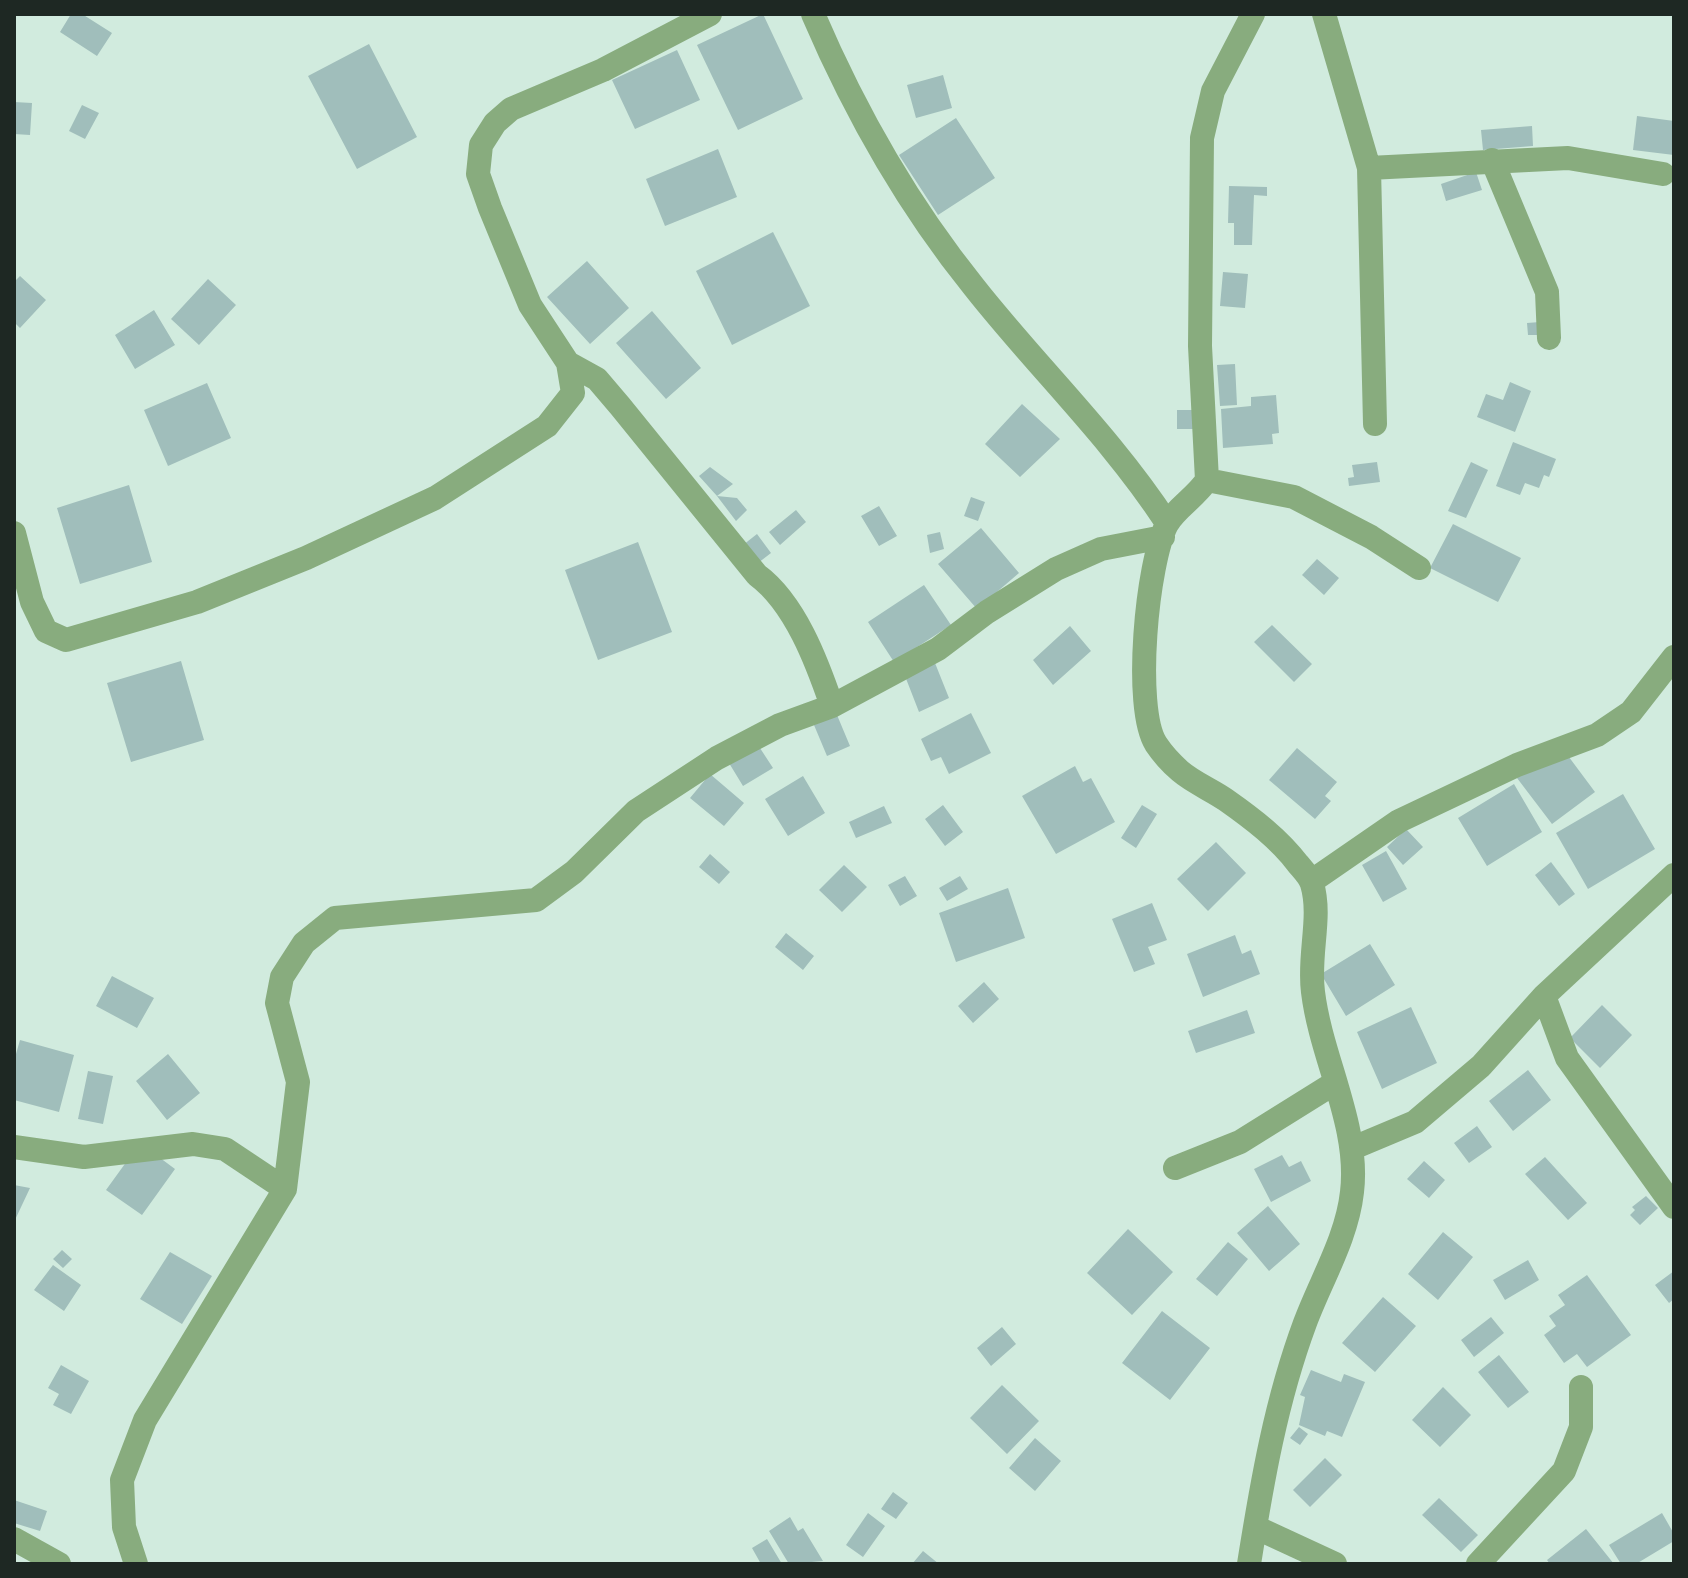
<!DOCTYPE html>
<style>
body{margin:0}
#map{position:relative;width:1688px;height:1578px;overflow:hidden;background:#d1ebde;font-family:Rubik,sans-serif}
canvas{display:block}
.frame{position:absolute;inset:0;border:16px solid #1e2823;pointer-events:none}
</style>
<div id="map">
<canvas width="1688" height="1578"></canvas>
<div class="frame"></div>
</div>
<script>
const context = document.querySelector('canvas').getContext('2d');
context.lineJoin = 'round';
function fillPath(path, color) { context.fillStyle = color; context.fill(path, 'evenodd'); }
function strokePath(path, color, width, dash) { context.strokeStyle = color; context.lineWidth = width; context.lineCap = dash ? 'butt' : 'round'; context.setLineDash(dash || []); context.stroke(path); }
const building = new Path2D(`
 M71,14h11l30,19 -15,23 -37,-24z
 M763,14l40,85 -65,31 -41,-85z
 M369,44l48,93 -60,32 -49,-93z
 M677,50l23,50 -65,29 -23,-49z
 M943,75l9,33 -36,10 -9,-33z
 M14,102l18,1 -2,32 -16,-1z
 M82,105l17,8 -14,26 -16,-8z
 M1637,116l37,5v34l-41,-5z
 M956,118l39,60 -57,37 -39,-60z
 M1532,126l1,20 -50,4 -2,-20z
 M718,149l19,48 -72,29 -19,-47z
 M1476,172l6,18 -36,11 -5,-17z
 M1229,186l38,1v9l-13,-1 -2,50h-18v-22h-6z
 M773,232l37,74 -78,39 -36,-74z
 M587,261l42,47 -39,36 -43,-47z
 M1223,272l25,2 -3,34 -25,-2z
 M20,276l26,24 -26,28 -6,-6v-40z
 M208,279l28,26 -37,40 -28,-26z
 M154,310l21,35 -40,24 -20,-34z
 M652,311l49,57 -35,31 -50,-56z
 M1540,322v13h-12l-1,-12z
 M1235,364l2,41 -17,1 -3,-41z
 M1510,382l21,9 -16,41 -38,-15 9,-23 17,6z
 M207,383l24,55 -63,28 -24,-56z
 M1276,395l3,38 -7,1 1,10 -50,4 -2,-39 30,-3v-9z
 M1022,404l38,35 -40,38 -35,-33z
 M1177,410h16v19h-16z
 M1513,442l43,17 -7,18 -5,-2 -5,13 -14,-5 -5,12 -24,-9z
 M1377,462l3,20 -31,4 -1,-8 6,-1 -2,-12z
 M1471,462l17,8 -22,48 -18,-7z
 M710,467l23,17 -16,12 -18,-20z
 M129,485l23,77 -72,22 -23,-76z
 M717,496l20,2 10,12 -11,11z
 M971,497l14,5 -7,19 -14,-5z
 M879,506l18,30 -18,10 -18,-30z
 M796,510l10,12 -26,23 -11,-13z
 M1453,524l68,34 -23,44 -68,-34z
 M981,528l38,45 -42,36 -39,-45z
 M940,532l4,17 -14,4 -3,-18z
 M757,534l14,19 -13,10 -15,-18z
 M638,542l34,90 -74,28 -33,-90z
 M1317,559l22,19 -15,17 -22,-20z
 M924,585l27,40 -57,37 -26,-40z
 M1272,625l40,39 -18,18 -40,-40z
 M1070,626l21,25 -38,34 -20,-25z
 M181,661l23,79 -73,22 -24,-79z
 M935,663l14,35 -30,14 -14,-36z
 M971,713l20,40 -42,21 -8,-17 -10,4 -10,-22z
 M837,715l13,31 -23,10 -13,-31z
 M758,745l15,23 -30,18 -14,-23z
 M1560,745l35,47 -43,32 -35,-46z
 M1297,748l40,34 -12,14 6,5 -16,18 -46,-39z
 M1075,766l8,16 8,-4 24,44 -59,32 -34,-58z
 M710,774l34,29 -20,23 -34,-28z
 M803,776l22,37 -37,23 -23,-37z
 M1514,784l28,48 -55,34 -29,-48z
 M1623,794l32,55 -67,40 -32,-56z
 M943,805l20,27 -18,14 -20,-27z
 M1142,805l15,9 -21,34 -15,-10z
 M884,806l8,17 -36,15 -7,-16z
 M1406,829l17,18 -20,18 -16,-18z
 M1216,842l30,31 -38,38 -31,-32z
 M1386,851l21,38 -24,13 -21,-37z
 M710,854l20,18 -11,12 -20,-17z
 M1551,862l24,32 -16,12 -24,-31z
 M844,865l23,22 -25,25 -23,-22z
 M905,876l12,20 -17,10 -12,-21z
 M960,876l8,13 -21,12 -8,-13z
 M1008,888l17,50 -69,24 -17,-49z
 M1152,903l15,37 -19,7 7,17 -21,8 -22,-53z
 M786,933l28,23 -11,14 -28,-23z
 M1235,935l7,19 9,-4 9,24 -57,23 -16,-43z
 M1370,944l25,41 -49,31 -25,-42z
 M112,976l42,22 -17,30 -41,-22z
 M984,982l15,17 -26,24 -15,-17z
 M1602,1005l30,30 -32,33 -30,-30z
 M1411,1007l26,56 -55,26 -25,-57z
 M1247,1010l8,23 -59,20 -8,-22z
 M20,1040l54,15 -15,57 -45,-12v-39z
 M168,1054l32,39 -33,27 -31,-39z
 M1528,1070l23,30 -38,31 -24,-30z
 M88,1071l25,5 -10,48 -25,-5z
 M1477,1126l15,21 -23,16 -15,-20z
 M140,1143l35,26 -33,46 -36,-25z
 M1282,1155l7,12 12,-6 10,20 -40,21 -17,-33z
 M1545,1157l42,46 -19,17 -43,-46z
 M1424,1161l21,19 -16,18 -22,-19z
 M14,1185l16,3 -16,34z
 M1646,1196l12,12 -18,17 -10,-10 5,-5 -3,-3z
 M1268,1206l32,38 -31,27 -32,-38z
 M1128,1229l45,43 -41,43 -45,-42z
 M1443,1232l30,25 -35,43 -30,-26z
 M1228,1242l20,17 -31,37 -21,-17z
 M62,1250l10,9 -9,9 -10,-9z
 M170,1252l42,24 -30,48 -42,-25z
 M1528,1260l11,20 -34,20 -12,-20z
 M53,1265l28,20 -17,26 -30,-21z
 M1674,1271v28l-5,4 -14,-18z
 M1587,1275l44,60 -44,32 -10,-13 -13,9 -20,-28 12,-9 -7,-10 16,-11 -7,-10z
 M1383,1297l33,29 -41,46 -33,-29z
 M1162,1311l48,37 -40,52 -48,-37z
 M1491,1317l13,16 -30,24 -13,-17z
 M1002,1327l14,17 -25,22 -14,-18z
 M1499,1355l30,37 -21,16 -30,-36z
 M61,1365l28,16 -18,33 -18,-9 6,-11 -11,-6z
 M1311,1370l30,12 3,-8 21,8 -23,55 -15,-6 -2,5 -26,-11 6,-28 -5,-2z
 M1002,1385l37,36 -32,33 -37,-36z
 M1443,1387l28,28 -31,32 -28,-27z
 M1299,1427l9,7 -8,11 -10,-7z
 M1035,1438l26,23 -26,30 -26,-23z
 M1325,1458l17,17 -32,32 -17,-17z
 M893,1492l15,11 -12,16 -15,-10z
 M1439,1498l39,37 -17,17 -39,-37z
 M14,1500l33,11 -7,20 -26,-8z
 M868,1513l17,13 -22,31 -17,-12z
 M1662,1513l12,21v7l-38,23h-15l-12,-19z
 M790,1517l8,14 5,-3 20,33 -34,3 -20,-33z
 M1586,1529l28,35h-64l-3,-4z
 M767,1539l15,25h-21l-9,-16z
 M923,1551l16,13h-27z`);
const street = new Path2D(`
 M813,14c42,98 94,190 161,273 63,80 137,150 193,236
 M1324,14l45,154 6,256
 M1492,160l55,132 2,46
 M1369,168l199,-10 95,16
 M568,363l29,16 23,27 137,169c38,28 60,87 75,131
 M1207,480l87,17 77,40 48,31
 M14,533l18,69 14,29 20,9 131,-38 109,-44 129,-60 112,-72 26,-33 -5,-30 -38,-58 -40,-97 -12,-34 3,-29 14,-22 16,-14 92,-39 107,-56
 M1312,881l87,-60 118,-56 80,-30 34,-23 43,-55
 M1544,996l23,62 107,149
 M14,1147l70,10 109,-13 32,5 60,40
 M1353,1148l62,-26 66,-56 63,-70 130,-121
 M1175,1168l65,-26 93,-58
 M1255,1527l80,37
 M14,1539l45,25
 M136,1564l-12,-37 -2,-47 23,-60 140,-231 13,-107 -21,-79 5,-26 22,-34 31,-25 201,-18 38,-28 62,-61 81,-53 63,-33 52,-19 106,-57 49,-37 69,-43 45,-20 62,-12
 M1249,1564c13,-82 27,-163 56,-241 16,-43 42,-85 47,-131 8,-66 -31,-134 -39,-200 -5,-37 9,-75 -1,-108 -2,-7 -9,-14 -14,-20 -19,-25 -45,-45 -72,-64 -14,-10 -32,-17 -46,-29 -8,-7 -18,-18 -24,-27 -23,-36 -9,-182 11,-220 9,-16 29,-27 40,-44l-7,-134 2,-208 11,-47 40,-77
 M1478,1564l86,-93 17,-44v-40`);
fillPath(building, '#a0bebb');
strokePath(street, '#88ac7e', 24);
</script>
